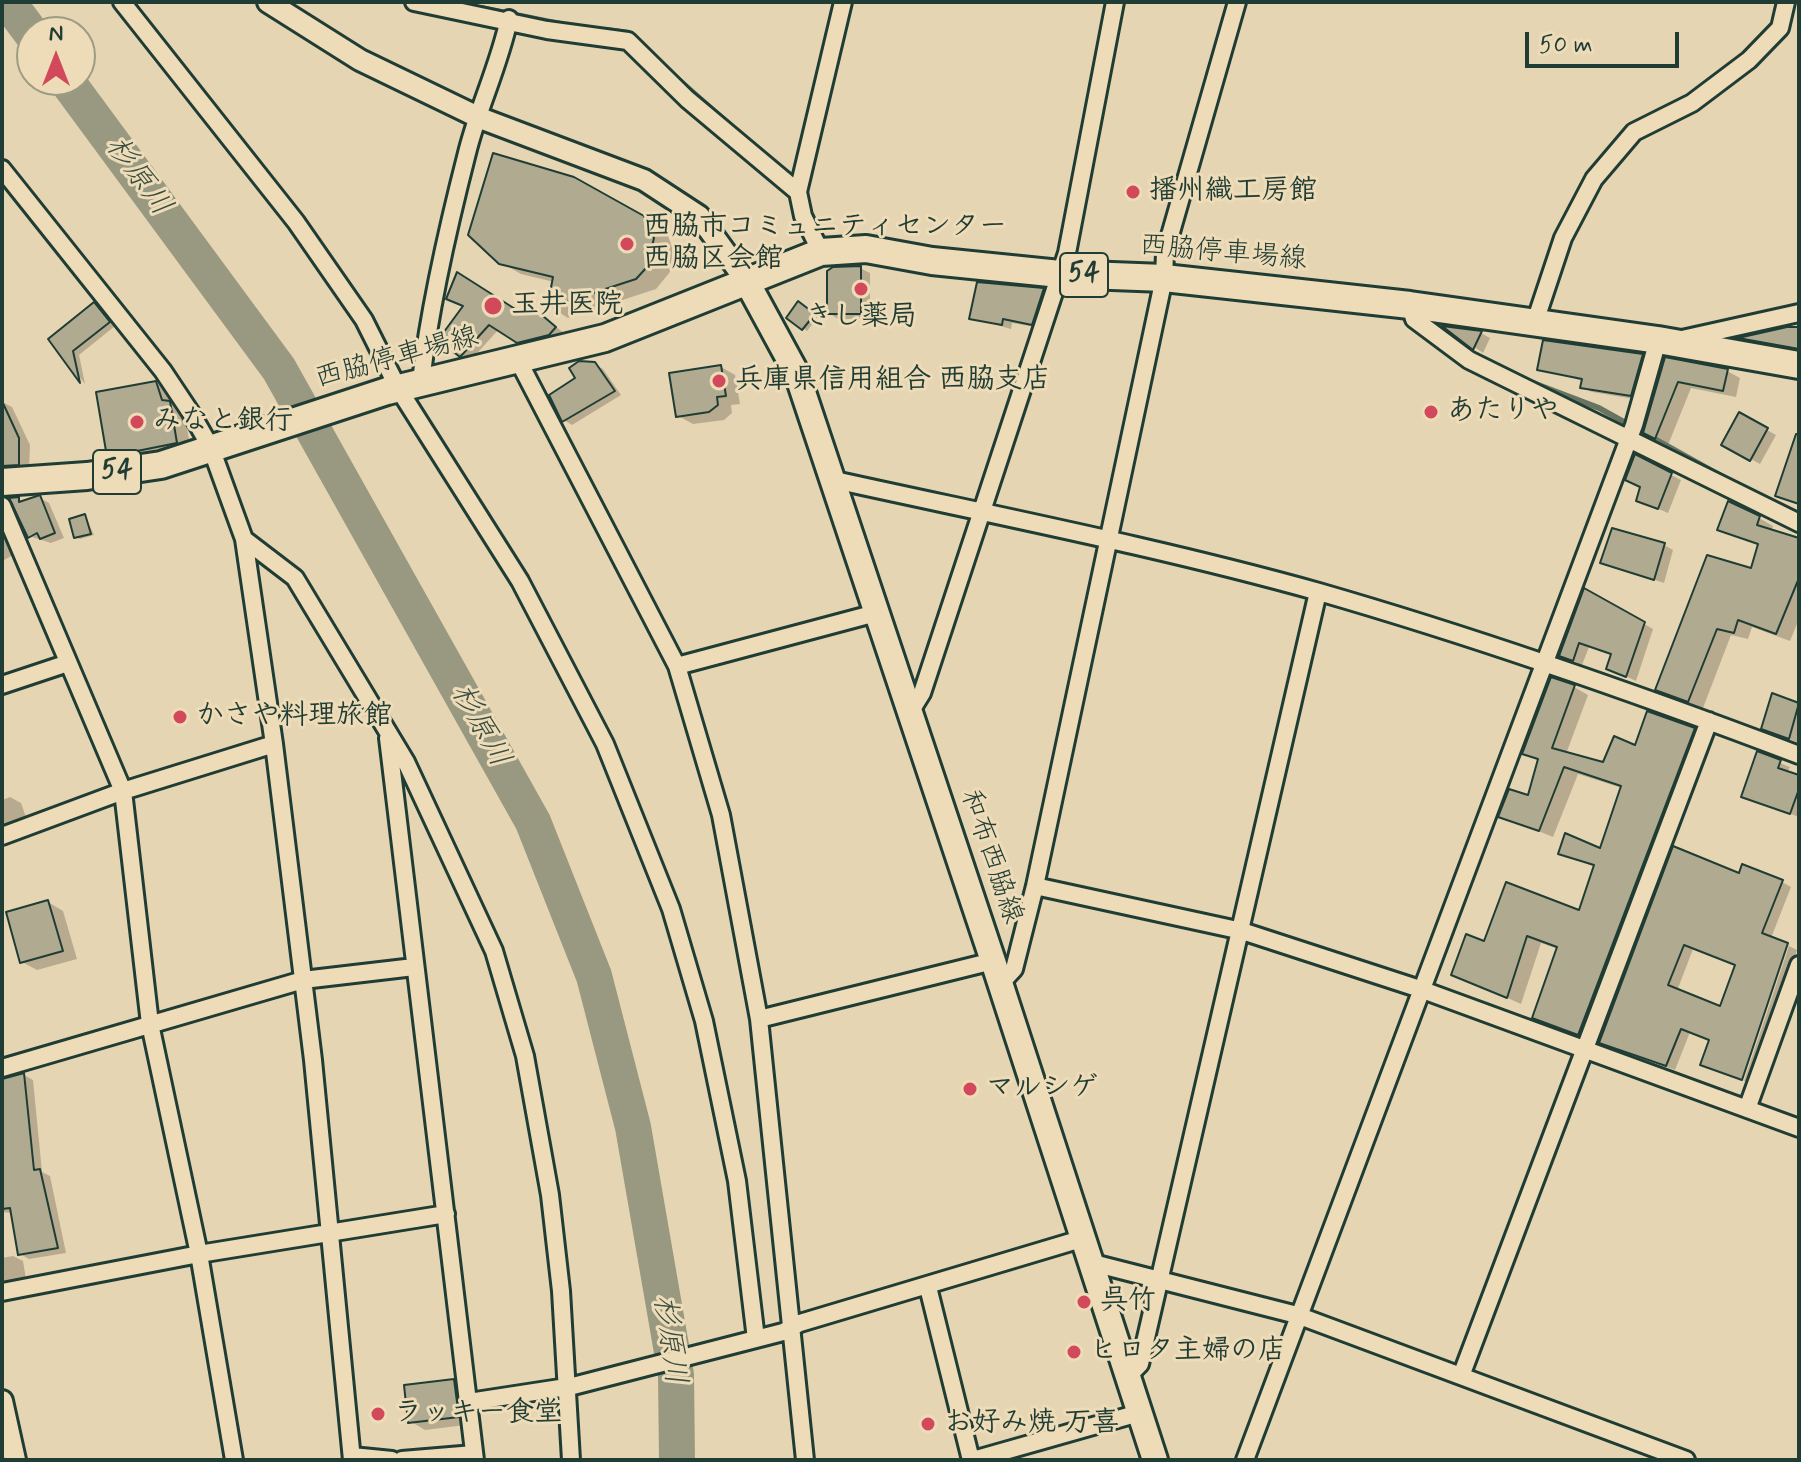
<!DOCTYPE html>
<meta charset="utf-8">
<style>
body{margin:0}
#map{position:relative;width:1801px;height:1462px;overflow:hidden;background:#e6d5b3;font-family:Mynerve,sans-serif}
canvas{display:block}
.frame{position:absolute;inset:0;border:4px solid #1f3d34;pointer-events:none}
.north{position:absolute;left:16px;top:16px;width:80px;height:80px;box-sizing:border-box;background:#eedbb8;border:2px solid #9b9c83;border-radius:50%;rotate:0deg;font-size:22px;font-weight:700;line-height:32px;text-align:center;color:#1f3d34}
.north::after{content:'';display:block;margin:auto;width:28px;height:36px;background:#d1495b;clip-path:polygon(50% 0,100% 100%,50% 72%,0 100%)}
.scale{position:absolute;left:1525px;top:32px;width:154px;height:36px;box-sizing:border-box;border:4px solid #1f3d34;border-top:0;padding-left:10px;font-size:24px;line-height:28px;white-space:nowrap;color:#1f3d34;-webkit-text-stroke:6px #eedbb8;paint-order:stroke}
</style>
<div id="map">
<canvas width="1801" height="1462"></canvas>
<div class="frame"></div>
<div class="north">N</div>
<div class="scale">50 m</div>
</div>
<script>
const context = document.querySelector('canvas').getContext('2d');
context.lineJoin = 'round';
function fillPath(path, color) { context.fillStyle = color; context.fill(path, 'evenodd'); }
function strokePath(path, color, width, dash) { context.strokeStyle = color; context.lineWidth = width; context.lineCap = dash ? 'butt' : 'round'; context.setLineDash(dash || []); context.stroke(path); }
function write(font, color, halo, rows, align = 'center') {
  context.font = font + ' Mynerve,"Klee One",sans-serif'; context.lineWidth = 6; context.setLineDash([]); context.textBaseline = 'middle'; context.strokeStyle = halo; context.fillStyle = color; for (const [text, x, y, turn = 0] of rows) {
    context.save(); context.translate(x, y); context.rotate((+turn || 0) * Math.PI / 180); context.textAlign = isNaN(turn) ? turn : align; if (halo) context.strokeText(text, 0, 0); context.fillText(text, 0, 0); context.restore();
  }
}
const shadow = new Path2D(`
 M638,214l29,19 6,17 -3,22 -14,17 -88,29 -19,-12 5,-24 -33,-8 -21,-12z
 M860,268l10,5v46h-32l-9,-6z
 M1043,290l9,6 -11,32 -29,-5 -1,6 -39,-11z
 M94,304l21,22 -36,29 6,29 -35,-45z
 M802,306l16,11 -11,14 -19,-14z
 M465,307l59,9 6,-9 34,26 -6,7 -30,7 -29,-18 -29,32 -9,-6z
 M1449,329l32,4 9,5 -7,15z
 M1799,329v27l-42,-9 -14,-8z
 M1642,356l9,5 -11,39 -48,-8 -10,-5 1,-6 -44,-12z
 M1666,360l61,11 13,7 -4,19 -45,-9 -23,57 -23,-12z
 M594,364l9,5 18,26 -49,30 -8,-5z
 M721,367l14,8 5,29 -9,1 1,8 -8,7 -31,4 -15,-8z
 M156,383l15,9 4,14 9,5 7,40 -67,13 -15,-8z
 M2,402l10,5 18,38 -1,25 -27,8z
 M1740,415l36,20 -16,29 -36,-20z
 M1636,457l45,23 -13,33 -30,-13 4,-13z
 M40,498l9,5 15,35 -13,5 -22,-7 -17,-37 13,3z
 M85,516l9,19 -14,4 -4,-2z
 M2,517l15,36 -15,8z
 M1759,518l14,8 -2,6 28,8v79l-9,22 -38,-14 -4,12 -17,-4 -28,73 -32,-11 -13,-8 94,-119 8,-24 -41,-17z
 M1664,545l9,5 -9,33 -62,-21z
 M1586,591l67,38 -17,52 -28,-13 5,-13 -24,-8 -7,18 -21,-10z
 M1574,687l14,8 -22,59 39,11 31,-17 58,-18 13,8 -115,304 -58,-25 24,-68 -17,-6 -20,61 -67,-30 31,-31 95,-30 15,-46 -35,-14 42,-2 20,-63 -44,-14 -25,63 -52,-21 28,-18 11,-36 -15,-9z
 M1773,696l26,9v38l-36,-15z
 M1758,754l32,13 -3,6 12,4v40l-56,-21z
 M10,797l11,6 7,20 -26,10v-33z
 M1740,876l42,6 9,5 -20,51 15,6 -46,135 -38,-15 9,-24 -21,-8 -15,38 -74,-28zM1693,949l44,17 -16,42 -44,-17z
 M48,902l15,9 14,48 -40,11 -15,-8z
 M1789,946l8,4 -45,134 -8,-3z
 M24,1075l9,5 9,92 8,4 16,77 -37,6 -9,-5 -7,-41 -11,-1v-131z
 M13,1256l10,5 3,18 -22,4 -2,-25z
 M454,1381l14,8 5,35 -48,6 -15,-9z`);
const stream = new Path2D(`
 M481,8l79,16
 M606,30l22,3 5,4
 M673,75l58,51
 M1533,383l66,25 124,69`);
const river = new Path2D(`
 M8,2l24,32
 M66,80l213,289 254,453 61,154 39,151 43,248 1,85`);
const building = new Path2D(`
 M493,153l81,24 70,39 10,22 -7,29 -11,12 -89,29 6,-31 -54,-13 -31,-29z
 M861,266v48h-34v-43l6,-4z
 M457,272l66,42 7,-9 26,22 -7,8 -32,8 -28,-18 -29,32 -22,-17 25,-34 -17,-7z
 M977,282l67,6 -12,37 -29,-6 -1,6 -33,-6z
 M798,301l17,13 -13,16 -16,-12z
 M94,302l16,20 -37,29 7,32 -32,-44z
 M1442,326l40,5 -9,19z
 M1787,327h12v22l-61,-11z
 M1543,340l100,14 -12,42 -51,-8 2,-9 -45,-9z
 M1665,357l63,12 -5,22 -45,-9 -23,57 -12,-6z
 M579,361l16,1 20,29 -53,31 -13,-27 26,-17 -6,-10z
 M721,365l5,31 -9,1 1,8 -9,7 -33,5 -7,-44z
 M156,381l6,19 8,1 7,42 -70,14 -11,-65z
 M2,401l17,37v27l-17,1z
 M1739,412l29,16 -18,33 -29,-16z
 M1796,434h3v70l-24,-8z
 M1635,454l37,19 -14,36 -22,-8 4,-14 -15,-7z
 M40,495l15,38 -15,6 -3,-6 -9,5 -19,-40 10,-1v5z
 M1728,501l32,15 -3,9 42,13v40l-23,56 -38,-14 -4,13 -17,-4 -29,73 -33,-12 52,-135 44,13 7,-24 -41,-14z
 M85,514l6,20 -17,4 -5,-19z
 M1612,528l53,15 -11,37 -54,-17z
 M1584,588l61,34 -19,55 -20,-8 5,-15 -32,-11 -6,18 -14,-5z
 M1551,677l24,8 -23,63 51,14 11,-26 21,9 12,-34 48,17 -117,307 -46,-17 25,-71 -30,-11 -20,62 -56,-23 15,-41 18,7 22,-59 73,28 15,-45 -36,-11 7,-21 35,15 21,-62 -57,-19 -25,64 -41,-14 11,-28 19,6 10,-36 -16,-5z
 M1772,693l27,10 -10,36 -28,-10z
 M1757,751l24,9 -3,8 21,7v14l-9,25 -49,-17z
 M1673,846l66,27 3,-9 41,16 -21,53 26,10 -46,137 -42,-15 9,-25 -28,-11 -15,37 -67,-23zM1684,945l51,20 -15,41 -52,-21z
 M48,900l15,51 -43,12 -14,-51z
 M24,1073l10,97 6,-1 18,79 -40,7 -8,-47 -8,1v-130z
 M454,1379l5,38 -51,6 -4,-38z`);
const minor = new Path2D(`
 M122,2l174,220 68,98 34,68 122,193 85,163 66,165 33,112 33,160 19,158
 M414,2l133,28 81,11 59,58 111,93
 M2,169l161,202 28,42 20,35 33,91 51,39 111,184 88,189 31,105 25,139 11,96 10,169
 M821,252l-18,-36 -5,-24 45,-190
 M1410,305l4,14 55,41 330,163
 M1535,322l28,-84 31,-59 40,-47 58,-29 57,-43 31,-32 6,-26
 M1682,339l117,-26
 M518,360l159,306 44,149 38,204 46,441
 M421,381c9,-76 27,-154 46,-228 11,-45 32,-87 42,-134
 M830,479c163,36 328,68 489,113 163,47 322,103 480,163
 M2,506l121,285 27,233 49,230 35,206
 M244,539l30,205 39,316 39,400
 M677,666l199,-53
 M2,685l66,-22
 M909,714l13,-21 145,-440 48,-251
 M388,738l87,722
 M2,836l121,-45 151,-47
 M1035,886l207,45 178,58 379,139
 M1001,983l13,-14 21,-83 129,-608 1,-25 72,-251
 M759,1019l234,-58
 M2,1068l301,-88 111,-13
 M1747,1109l52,-144
 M1089,1262l208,53 389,145
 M928,1287l43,173
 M2,1292l197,-38 247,-40
 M1461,1376l248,-655
 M1127,1377l13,-13 178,-772
 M469,1402l104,-16 210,-54 17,-9 281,-84
 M352,1456l40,4
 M402,1460l72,-6
 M973,1460l166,-47
 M1245,1460l389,-1035 24,-85`);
const tertiary = new Path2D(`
 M268,2l92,58 120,58 164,62 55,36 48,66
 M2,1401l13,59`);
const secondary = new Path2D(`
 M747,282l50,92 196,587 162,499`);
const primary = new Path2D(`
 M2,482l85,-6 74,-11 226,-74 218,-53 216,-86 45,-3 66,12 128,13 104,4 246,27 248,35 141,25`);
const markers = [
 [1133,192,8,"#d1495b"],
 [627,244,8,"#d1495b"],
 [861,289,8,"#d1495b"],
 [493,306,10,"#d1495b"],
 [719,381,8,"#d1495b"],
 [1431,412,8,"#d1495b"],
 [137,422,8,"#d1495b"],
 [180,717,8,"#d1495b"],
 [970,1089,8,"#d1495b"],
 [1084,1302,8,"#d1495b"],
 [1074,1352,8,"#d1495b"],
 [378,1414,8,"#d1495b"],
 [928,1424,8,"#d1495b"]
];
const shields = [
 [1084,275,48],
 [117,472,48]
];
const shieldNames = [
 ["54",1084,275],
 ["54",117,472]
];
const poiNames = [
 ["播州織工房館",1149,192],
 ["西脇市コミュニティセンター",643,228],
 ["西脇区会館",643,260],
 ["玉井医院",511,306],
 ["きし薬局",861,318,"center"],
 ["兵庫県信用組合 西脇支店",735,381],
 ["あたりや",1447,412],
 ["みなと銀行",153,422],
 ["かさや料理旅館",196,717],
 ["マルシゲ",986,1089],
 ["呉竹",1100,1302],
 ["ヒロタ主婦の店",1090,1352],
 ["ラッキー食堂",394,1414],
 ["お好み焼 万喜",944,1424]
];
const streetNames = [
 ["西脇停車場線",1223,254,5],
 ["西脇停車場線",397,359,-15],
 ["和布西脇線",990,857,71]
];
const waterNames = [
 ["杉原川",137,177,54],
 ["杉原川",479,726,61],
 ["杉原川",668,1340,82]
];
fillPath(shadow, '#0003');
strokePath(stream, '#687462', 6);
strokePath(river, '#989980', 36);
fillPath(building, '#afaa90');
strokePath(building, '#1f3d34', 2);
strokePath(minor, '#1f3d34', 22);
strokePath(tertiary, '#1f3d34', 26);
strokePath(secondary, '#1f3d34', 30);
strokePath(primary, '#1f3d34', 32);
strokePath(minor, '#eedbb8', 16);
strokePath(tertiary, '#eedbb8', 20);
strokePath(secondary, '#eedbb8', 24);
strokePath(primary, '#eedbb8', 26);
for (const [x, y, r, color] of markers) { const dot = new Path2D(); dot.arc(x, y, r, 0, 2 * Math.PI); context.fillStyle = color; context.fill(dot); strokePath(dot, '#eedbb8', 3); }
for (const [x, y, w] of shields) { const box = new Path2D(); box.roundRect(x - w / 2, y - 22, w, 44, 6); context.fillStyle = '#eedbb8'; context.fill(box); strokePath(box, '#1f3d34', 2); }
write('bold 26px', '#1f3d34', null, shieldNames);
write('bold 28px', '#1f3d34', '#eedbb8', poiNames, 'left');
write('28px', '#1f3d34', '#eedbb8', streetNames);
write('italic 30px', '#374f43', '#eedbb8', waterNames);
</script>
